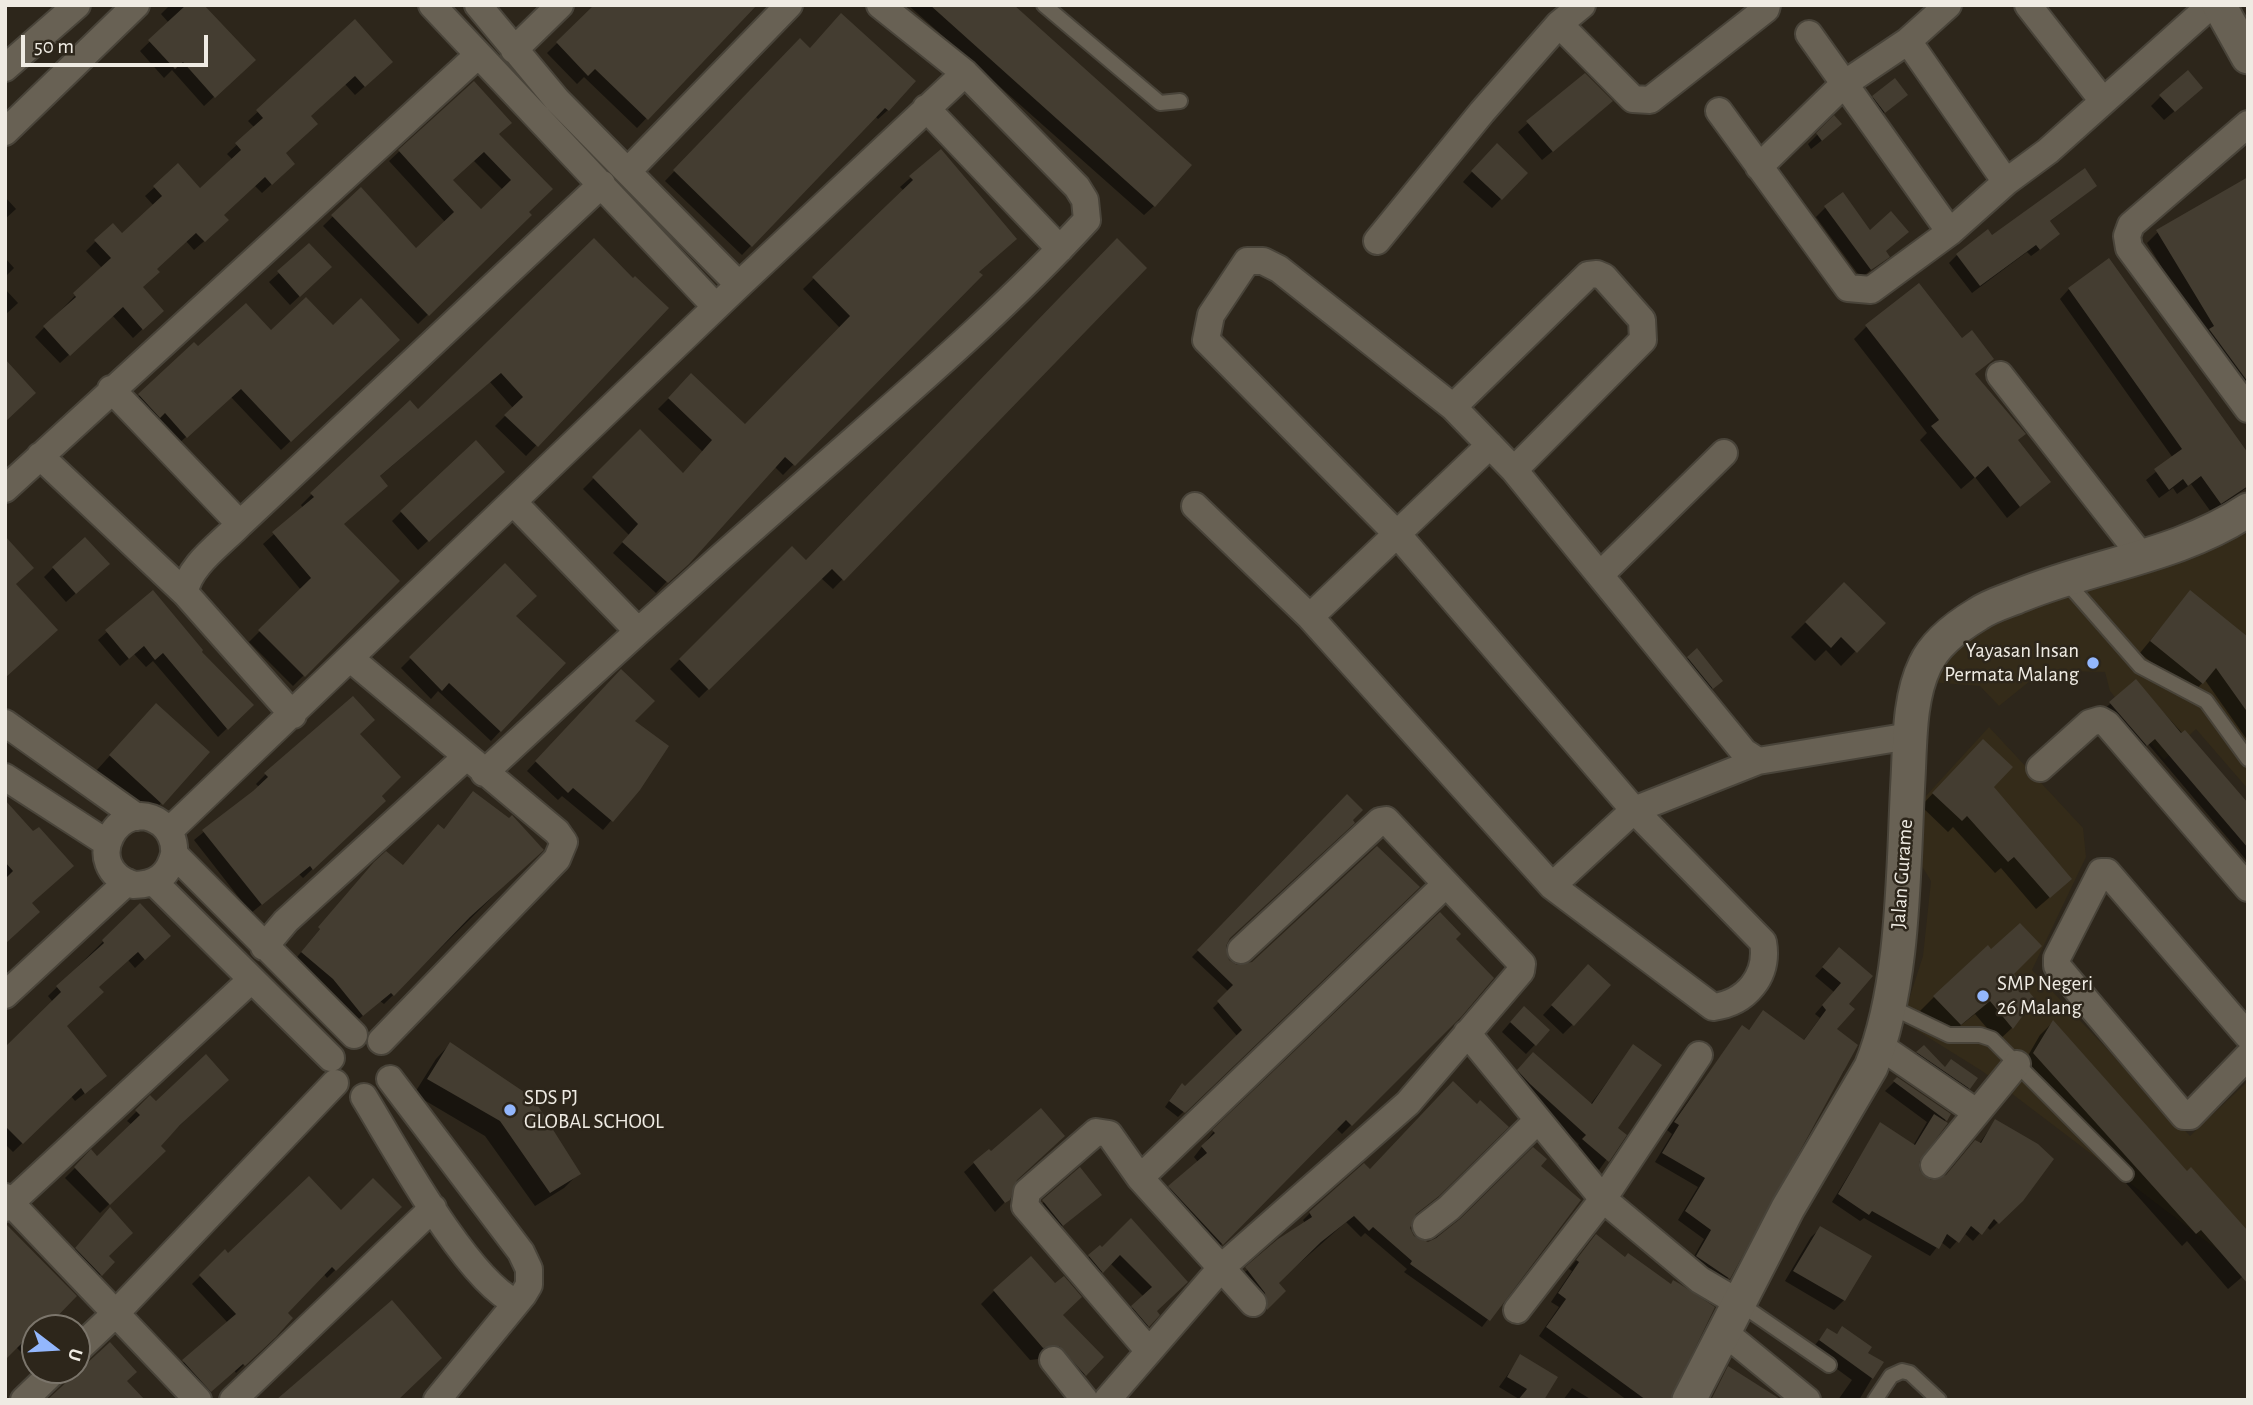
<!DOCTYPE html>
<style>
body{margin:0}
#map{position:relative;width:2253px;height:1405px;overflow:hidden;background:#2d261b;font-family:"Alegreya Sans",sans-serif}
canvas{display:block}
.frame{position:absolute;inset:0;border:7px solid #efebe3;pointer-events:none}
.north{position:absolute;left:21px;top:1314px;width:70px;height:70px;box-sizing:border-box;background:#2d261b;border:2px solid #7b756b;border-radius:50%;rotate:107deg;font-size:19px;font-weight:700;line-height:28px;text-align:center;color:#efebe3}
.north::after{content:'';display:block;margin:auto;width:24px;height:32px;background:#93b7fd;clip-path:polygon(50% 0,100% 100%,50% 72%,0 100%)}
.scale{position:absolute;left:21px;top:35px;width:187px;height:32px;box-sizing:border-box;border:4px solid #efebe3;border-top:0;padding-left:9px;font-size:21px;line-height:24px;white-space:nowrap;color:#efebe3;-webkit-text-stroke:5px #2d261b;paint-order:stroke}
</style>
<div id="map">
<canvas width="2253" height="1405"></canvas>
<div class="frame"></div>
<div class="north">U</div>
<div class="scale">50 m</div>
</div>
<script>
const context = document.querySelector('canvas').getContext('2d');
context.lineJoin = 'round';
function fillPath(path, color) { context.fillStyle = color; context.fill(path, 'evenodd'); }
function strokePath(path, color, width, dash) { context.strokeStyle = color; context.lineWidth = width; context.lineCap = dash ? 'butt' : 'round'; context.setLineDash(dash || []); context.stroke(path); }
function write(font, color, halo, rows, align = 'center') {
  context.font = font + ' "Alegreya Sans",sans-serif'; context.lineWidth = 5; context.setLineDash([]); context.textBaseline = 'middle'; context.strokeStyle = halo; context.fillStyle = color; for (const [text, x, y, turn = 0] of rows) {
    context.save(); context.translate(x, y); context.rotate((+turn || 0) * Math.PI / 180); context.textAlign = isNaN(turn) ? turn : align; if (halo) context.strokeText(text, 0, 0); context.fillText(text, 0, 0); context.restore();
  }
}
const built = new Path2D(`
 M2248,526v263l-52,-60 -32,31 -54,-69 -5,-19 -37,-1 -33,6 -36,29 -19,-20 -50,-4 12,-27 51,-38z
 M1989,727l94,101 3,29 -54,113 158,166 58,-55v192l-266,-202 -80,-50 21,-65 8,-75 -11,-18 5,-66z`);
const shadow = new Path2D(`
 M170,5h33l41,64 -40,37 -32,-36 -8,8 -24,-27 29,-28 -8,-9z
 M596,5h159l-118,123 -53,-51 -7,7 -30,-31z
 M908,5h103l143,201 -10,9z
 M355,22l27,49 -27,24 -10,-11 -36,33 -25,37v19l-22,20 -8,-8 -32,30 -4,14 -24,21 -8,-9 -31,28 -14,19 11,32 -19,18 -21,-23 -52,48 -25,-26 67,-69 -16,-17 9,-9 27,-7 32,-29 -9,-10 10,-9 45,3 33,-30 -6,-6 28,-26 -7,-7z
 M800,41l88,69 -10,9 -3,-3 -133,139 -77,-74z
 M473,83l57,132 -112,109 -95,-98 38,-37 55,62 29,-29 -56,-61zM473,160l30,30 -22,21 -29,-31z
 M2161,96l30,1 -27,23 -13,-14z
 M1874,97l28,2 -22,17 -11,-15z
 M1601,111l-59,49 -24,-28 10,-9z
 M1834,118l-4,16 -19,15 -3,-5z
 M941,151l39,124 -197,200 -9,-9 -118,127 -43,-40 16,-18 -46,-46 57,-57 43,43 20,-23 -45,-43 33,-33 54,50 95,-98 -37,-39 101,-98 -4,-4z
 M1487,155l39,18 -34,35 -29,-26z
 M2248,179v229l-101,-165 11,-11z
 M2087,193l-38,29 9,12 -8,8 -19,14 -4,-4 -55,41 -23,-30 8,-8 34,-18z
 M5,197l11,12 -11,10z
 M1826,207l61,50 -26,21 -45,-61z
 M5,258l9,10 -9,9z
 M1145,268l-312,321 -12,-11 -122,120 -29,-29 122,-120 13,13z
 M279,273l41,4 -30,28 -21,-23z
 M633,281l34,27 -141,148 -31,-30 18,-18 -23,-26 -111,95 -37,48 56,56 -105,105 -44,-44 52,-52 -38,-46 40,-36 -2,-3 11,-11 106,-82z
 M5,289l13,14 -13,12z
 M2069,289l179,168v30l-37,25 -20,-28 -14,10 -4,-6 -14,10 -13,-18 27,-22 -113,-159z
 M1867,326l95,14 30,19 -18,16 42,66 33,41 -42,36 -32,-41 -14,12 -41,-49 7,-7 -73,-94z
 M333,328l64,12 -116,110 -50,-53 -54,48 -47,-41 64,-60 4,5 72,-17z
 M493,481l-75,69 -26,-29 9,-9z
 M504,565l10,52 49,46 -72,78 -53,-50 -7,8 -30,-31z
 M53,568l45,5 -32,29 -22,-25z
 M1844,584l39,39 -42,43 -15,-16 -11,11 -24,-24z
 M2190,592l58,74v75l-43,-61 -14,15 -51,-42z
 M107,632l92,20 52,53 -33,32 -65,-76 -7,6 -12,-13 -14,12 -22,-26z
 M1696,651l24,30 -17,16 -25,-30z
 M612,680l21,42 5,67 -35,41 -41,-34 -4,4 -31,-29z
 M2136,682l112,124v56l-100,-118 -9,8 -36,-42z
 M142,720l19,83 -14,15 -51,-47z
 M358,734l26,67 -81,77 -4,-4 -48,39 -57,-73 65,-53 -3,-3 10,-10z
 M1971,753l86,138 -21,18 -35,-41 -6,5 -42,-46 -5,5 -27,-26z
 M473,793l37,27 2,-3 30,31 -158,156 -4,-3 -27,23 -60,-62 72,-88 37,-7 41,-36z
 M1348,797l-120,141 -4,8 4,15 9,6 16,-4 164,-76 -239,230 -13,-10 11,-16 9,-3 53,-51 -25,-29 16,-16 -37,-35z
 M5,810l25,94 -25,38z
 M140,905l19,40 -24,23 -7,-8 -31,28 -32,38 30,59 -20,16 -4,-5 -58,56 -8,-8v-95l48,-47 -5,-6z
 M1454,940l7,75 -119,119 -6,-6 -123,125 -52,-57 37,-34 -4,-5 20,-26z
 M1839,949l7,55 -11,25 9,42 -74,126 -42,81 -8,8 -31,-21 15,-26 -26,-19 20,-33 -43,-25 17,-28 -5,-4 75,-103 6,4 15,-19 40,29 17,-23 -5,-4 19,-22 -19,-16z
 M2011,974l1,54 -14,13 -23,-27 -30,24 -25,-27 14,-14z
 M1579,976l-6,48 -10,10 -20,-19z
 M1514,1018l34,13 -22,23 -24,-22z
 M2053,1022l134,152 58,57 3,-3v44l-20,17 -41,-48 -5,5 -160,-180 18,-31z
 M450,1044l128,130 -14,14 -29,18 -50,-70 -71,-42 22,-35z
 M1633,1047l-17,81 8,7 -25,35 -24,-21 4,-5 -69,-64 14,-17 66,42z
 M1923,1047l22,22 24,19 -5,4 -51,-35z
 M1897,1079l52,36 -32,46 1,11 14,11 13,-6 34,-33 16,-23 26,78 -31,31 -4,-4 -13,15 -9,-8 -14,16 -9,-7 -11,14 -66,-38 -4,3 -28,-19 48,-78 33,22 14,-24 -42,-31z
 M226,1080l-67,66 5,5 -64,62 -35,-35 26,-26 6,6 35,-33 -5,-4 23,-23 6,5z
 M974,1163l41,18 -7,18 -13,13 -31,-40z
 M1538,1167l41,34 -97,126 -78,-55 3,-3 -42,-36 -4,4 -15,-15 -69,61 7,8 -23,24 -2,-15 -19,-24 65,-53 -2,-3 7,-7 103,2 -4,13 4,10 15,5z
 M1080,1169l10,35 -38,30 -19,-22z
 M399,1207l-72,71 -4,-5 -37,40 5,5 -55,55 -2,-3 -32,29 -27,-29 53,-47 -36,-39 33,-32 3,3 113,-42z
 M100,1219l7,37 6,6 -22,22 -24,-26z
 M1130,1221l56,61 -31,29 3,4 -18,19 -16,-18 20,-19 -34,-34 -16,18 -14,-16 20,-18 2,3z
 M1821,1228l23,72 -10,10 -49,-29 26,-44z
 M5,1232l39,96h-9v10l-14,14 -5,-5z
 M1596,1236l72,164h-41l-88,-64 20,-29 -8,-5 21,-31 -3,-2z
 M1055,1285l6,31 41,41 -30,30 -26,-29 -16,2 -49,-56 13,-13z
 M1842,1328l24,25 15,10 -22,37h-21l14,-20 -41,-30 16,-20 9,5z
 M1520,1357l31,18 -32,24 -20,-12z
 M1572,1388l20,12h-29z`);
const building = new Path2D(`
 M186,5h18l52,55 -41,38 -32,-36 -8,7 -27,-29z
 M594,5h163l-109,115 -53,-51 -7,7 -32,-34z
 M930,5h84l178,160 -37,42z
 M841,13l75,68 -27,30 -4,-3 -133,139 -79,-77 127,-132 10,10z
 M355,19l38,43 -28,25 -10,-11 -44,40 7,8 -32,29 9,11 -23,21 -7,-8 -41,38 5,5 -24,22 -9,-9 -39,36 3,3 -17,15 21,24 -21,19 -20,-23 -53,49 -27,-30 33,-29 -3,-4 38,-35 -17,-18 19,-17 9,10 40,-37 -9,-10 25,-23 22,25 41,-38 -6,-7 28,-25 -7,-8z
 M2188,70l15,18 -28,24 -16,-17z
 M1585,73l28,28 -60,51 -27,-31z
 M1895,78l13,17 -23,18 -13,-17z
 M474,81l38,42 -13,11 54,55 -24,23 3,3 -103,101 -98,-101 30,-28 55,61 38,-36 -56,-62zM484,152l27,28 -30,29 -28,-29z
 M1834,115l8,9 -20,17 -6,-8z
 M1497,143l31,30 -26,27 -31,-29z
 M941,149l76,90 -38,33 4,3 -188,191 -10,-9 -96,107 -21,19 -46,-41 16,-18 -46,-47 48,-48 43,44 29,-33 -44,-42 23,-25 54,51 105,-108 -38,-39 101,-97 -4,-4z
 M2085,168l12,18 -47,35 10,13 -20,16 -4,-5 -56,41 -24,-32 32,-25 4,6z
 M2248,177v205l-39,-53 5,-3 -58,-96z
 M1843,192l27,38 21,-19 18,21 -23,19 4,6 -19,13 -47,-64z
 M594,238l39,40 2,-2 34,32 -131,139 -34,-32 19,-18 -22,-24 -121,103 8,10 -44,38 56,57 -95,96 -47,-47 53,-52 -39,-46 42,-35 -4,-4 100,-93 8,9z
 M1117,238l30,30 -303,313 -12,-12 -123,121 -30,-31 113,-113 14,14z
 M309,243l23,24 -32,30 -23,-26z
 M2109,258l139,195v33l-27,18 -20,-28 -13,10 -5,-7 -14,11 -15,-21 28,-20 -114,-161z
 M1919,283l43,55 10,-8 22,29 -19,15 51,60 -8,6 33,42 -31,25 -32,-41 -13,12 -44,-52 8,-6 -74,-95z
 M306,297l27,28 28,-27 39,42 -109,102 -50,-53 -54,49 -22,-25 -5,5 -22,-24 56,-52 4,4 48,-43 25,27z
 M5,359l31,34 -31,29z
 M476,440l29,32 -76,70 -29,-31z
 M5,536l29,32 -18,16 42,46 -53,48z
 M85,537l25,27 -34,30 -24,-27z
 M505,563l32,33 -21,20 50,47 -65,69 -52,-49 -7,8 -33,-34z
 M1844,582l42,41 -29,30 -16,-16 -10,11 -26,-26z
 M153,590l50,60 -1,2 52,53 -26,25 -65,-77 -8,7 -11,-14 -15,13 -24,-29z
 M2190,590l58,47v76l-32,-45 -13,16 -53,-43z
 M1697,648l26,33 -10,8 -26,-32z
 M621,669l34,32 -20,20 34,25 -29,44 -27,32 -40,-34 -5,5 -33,-32z
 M2136,679l45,54 4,-3 63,73v45l-93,-109 -8,7 -38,-44z
 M353,696l22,24 -15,14 41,43 -19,19 4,5 -73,69 -3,-4 -48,39 -60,-75 51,-39 15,-14 -4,-4z
 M156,703l54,49 -47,53 -54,-50z
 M1983,739l30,28 -19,20 78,92 -22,19 -36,-41 -6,5 -41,-46 -5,5 -30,-28z
 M473,791l36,27 3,-3 32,35 -74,67 -76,79 -3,-3 -28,23 -30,-37 -32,-27 19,-23 -2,-2 56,-65 12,-11 17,14 35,-41 6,5z
 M1347,794l16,16 -10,10 2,3 -125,115 -4,8 3,14 8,5 15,-3 125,-116 43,41 -235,226 -16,-12 13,-18 3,3 57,-56 -25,-29 16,-16 -36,-35z
 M5,800l28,31 6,-4 35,39 -42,37 8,9 -35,32v-65l8,-8 -8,-9z
 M140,903l31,33 -26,24 -7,-8 -39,35 5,5 -37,34 40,50 -22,18 -4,-6 -58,56 -18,-18v-79l56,-55 -5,-6 48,-43 -2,-3z
 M1440,912l21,22 -5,5 38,39 -32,38 -110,110 -6,-6 -123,125 -55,-59 39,-33 -6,-7 14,-13 -3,-3z
 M2020,923l22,23 -28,28 21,25 -22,30 -23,-28 -29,24 -28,-29 55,-51 3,4z
 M1839,947l34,29 -24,28 6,5 -18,20 21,16 -128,234 -34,-23 15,-26 -26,-19 20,-33 -43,-25 17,-28 -5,-3 68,-97 7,5 14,-20 41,30 22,-30 -4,-5 19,-22 -19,-16z
 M1588,964l23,21 -37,41 -23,-21z
 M1524,1006l26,24 -14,16 -26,-24z
 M2053,1020l134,151 4,-4 57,64v53l-47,-54 -5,4 -163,-181z
 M450,1042l83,56 48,76 -31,19 -50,-72 -73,-42z
 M1633,1044l29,21 -44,63 9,7 -18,27 -27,-23 4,-4 -56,-51 -13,-14 16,-18 59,52z
 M1924,1045l21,22 6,-8 27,19 -8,11 -54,-37z
 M206,1054l23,26 -49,45 -19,21 5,5 -56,54 -36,-38 17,-18 6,7 43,-41 -5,-5 15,-15 6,6z
 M1897,1077l54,37 -4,7 -54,-40z
 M1453,1081l24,23 3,-4 29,27 -70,69 -23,18 -6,14 4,8 14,6 8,-4 24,-19 73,-72 14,12 -6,7 40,34 -91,121 -80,-57 2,-3 -39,-34 -4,4 -15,-15 -33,26 -42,41 7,8 -19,19 -2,-17 -20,-26 33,-28 34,-22 -3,-5 55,-49 6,6z
 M1041,1108l24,28 -48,44 -7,20 -5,3 -32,-41 16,-13 2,2z
 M1934,1114l14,9 -29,39 1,9 11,9 15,-5 29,-35 6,3 14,-24 43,25 16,15 -31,42 -24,23 -5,-5 -12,16 -11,-9 -12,17 -12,-9 -8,15 -67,-38 -3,4 -31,-21 42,-72 35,23z
 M1080,1167l22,28 -39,31 -21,-26z
 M309,1176l32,34 32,-32 29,29 -66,64 -4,-4 -44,46 5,5 -17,19 -31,29 -2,-2 -32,28 -29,-32 54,-46 -37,-39 26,-26 3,4z
 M110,1207l23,26 -24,23 6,6 -13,14 -27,-28z
 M1131,1218l57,64 -31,29 3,4 -11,12 -18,-21 21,-19 -32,-32 -17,18 -15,-18 12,-10 2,2z
 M5,1223l72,73 -31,32h-11v20l-9,-9 -21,21z
 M1820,1226l52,30 -27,45 -52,-30z
 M1596,1234l29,23 3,-4 43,31 2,-4 7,4 35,23 -45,93h-24l-100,-73 20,-28 -8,-6 21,-31 -3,-2z
 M1031,1256l24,27 9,-7 18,21 -19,18 41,42 -18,19 -27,-30 -16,2 -50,-58z
 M392,1300l50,58 -44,42h-122z
 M1842,1326l30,21 -4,6 16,9 -11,17 -54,-39 8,-12 10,6z
 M110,1342l27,30 -10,9 18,19h-98z
 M1520,1354l38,23 -14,23h-26l9,-11 -20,-12z
 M1728,1366l52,33 2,1h-71z`);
const service = new Path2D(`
 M1044,5l116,98 20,-2
 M2064,579l76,87 66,35 42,58
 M1889,1006l60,29h31l12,4 134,135
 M1739,1303l90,62
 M1875,1400l16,-24 11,-5 8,2 29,27`);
const minor = new Path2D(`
 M432,5l284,302
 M478,5l79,95 182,185
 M2028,5l75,96
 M1559,24l74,75 17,1 116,-91 1,-4
 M1809,34l141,198
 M1908,41l98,141
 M514,50l46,-45
 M5,68l72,-63
 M926,108l134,141
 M1719,111l129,177 23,2 79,-58 56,-50 42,-31 163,-146
 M2248,124l-117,101 -4,11 2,12 119,161
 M5,132l131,-127
 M1759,167l85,-83 64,-43 40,-36
 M628,171l161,-166
 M1377,241l105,-129 77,-88 23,-19
 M2000,375l143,183
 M111,389l129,135
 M1453,407l135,-132 9,-1 7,3 38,43 1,20 -129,130
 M40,456l145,137 108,122
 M5,489l472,-433
 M513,502l124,128
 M1195,506l115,111 242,269 161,121c33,-4 56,-31 50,-65l-129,-132 -236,-275 -192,-195 5,-25 36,-54h16l16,8 174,138 61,63 230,282 14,9 152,-25
 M1601,574l123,-121
 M185,593c2,-26 37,-50 55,-69l362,-340
 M1310,617l180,-172
 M351,659l206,173 7,10 -7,17 -176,182
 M5,723l132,94
 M2040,768l50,-45 10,-3 7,4 141,164
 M484,773c104,-97 209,-192 315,-285 98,-87 200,-172 288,-268l-2,-20 -8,-13 -112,-114 -85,-68
 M5,777l102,66
 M169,831l570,-546 226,-212
 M174,854c-5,21 -18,31 -40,31 -57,-18 -14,-93 28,-61 9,8 13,18 12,30l180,181
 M154,882l177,176
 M1552,886l82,-76 124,-49
 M264,947l22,-26 180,-164
 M5,995l122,-113
 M1467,1033l136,166 97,81 39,23
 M2248,1036l-141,-164h-6l-44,86v8l127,150h6l58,-60
 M1880,1046l96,66
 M390,1079l131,173 8,17v16l-6,10 -86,105
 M364,1097c30,49 103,183 151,205
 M1934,1165l83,-101
 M1140,1178l-31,-44 -13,-2 -69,60 -2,14 124,145
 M5,1197l193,203
 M5,1208l246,-228
 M1426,1226l23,-18 88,-87
 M1253,1303l-113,-125 306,-294
 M1517,1310l86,-111 96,-144
 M1724,1332l83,68
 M77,1350l38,-36 220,-231
 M1053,1360l32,40
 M24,1400l31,-30
 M233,1400l200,-192
 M1107,1400l115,-133 186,-164 113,-132 1,-7 -136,-144 -6,1 -139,129`);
const tertiary = new Path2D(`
 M2219,5l29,52
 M1689,1400l99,-192 83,-141c34,-83 32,-199 37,-288 2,-37 1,-81 17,-114 10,-22 33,-39 53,-51 13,-9 29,-13 43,-19 76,-31 158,-39 227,-85`);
const markers = [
 [2093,663,7,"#93b7fd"],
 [1983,996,7,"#93b7fd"],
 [510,1110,7,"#93b7fd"]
];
const poiNames = [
 ["Yayasan Insan",2079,651,"right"],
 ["Permata Malang",2079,675,"right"],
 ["SMP Negeri",1997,984],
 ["26 Malang",1997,1008],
 ["SDS PJ",524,1098],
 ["GLOBAL SCHOOL",524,1122]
];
const streetNames = [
 ["Jalan Gurame",1902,874,-86]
];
fillPath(built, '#342b19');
fillPath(shadow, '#0007');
fillPath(building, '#443d31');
strokePath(service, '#49443a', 18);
strokePath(minor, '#49443a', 30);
strokePath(tertiary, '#49443a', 37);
strokePath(service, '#686154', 14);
strokePath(minor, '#686154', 26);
strokePath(tertiary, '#686154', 33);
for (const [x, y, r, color] of markers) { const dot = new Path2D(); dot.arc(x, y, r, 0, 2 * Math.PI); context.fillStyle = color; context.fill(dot); strokePath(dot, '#2d261b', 2.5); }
write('21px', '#efebe3', '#2d261b', poiNames, 'left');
write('21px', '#efebe3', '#2d261b', streetNames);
</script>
